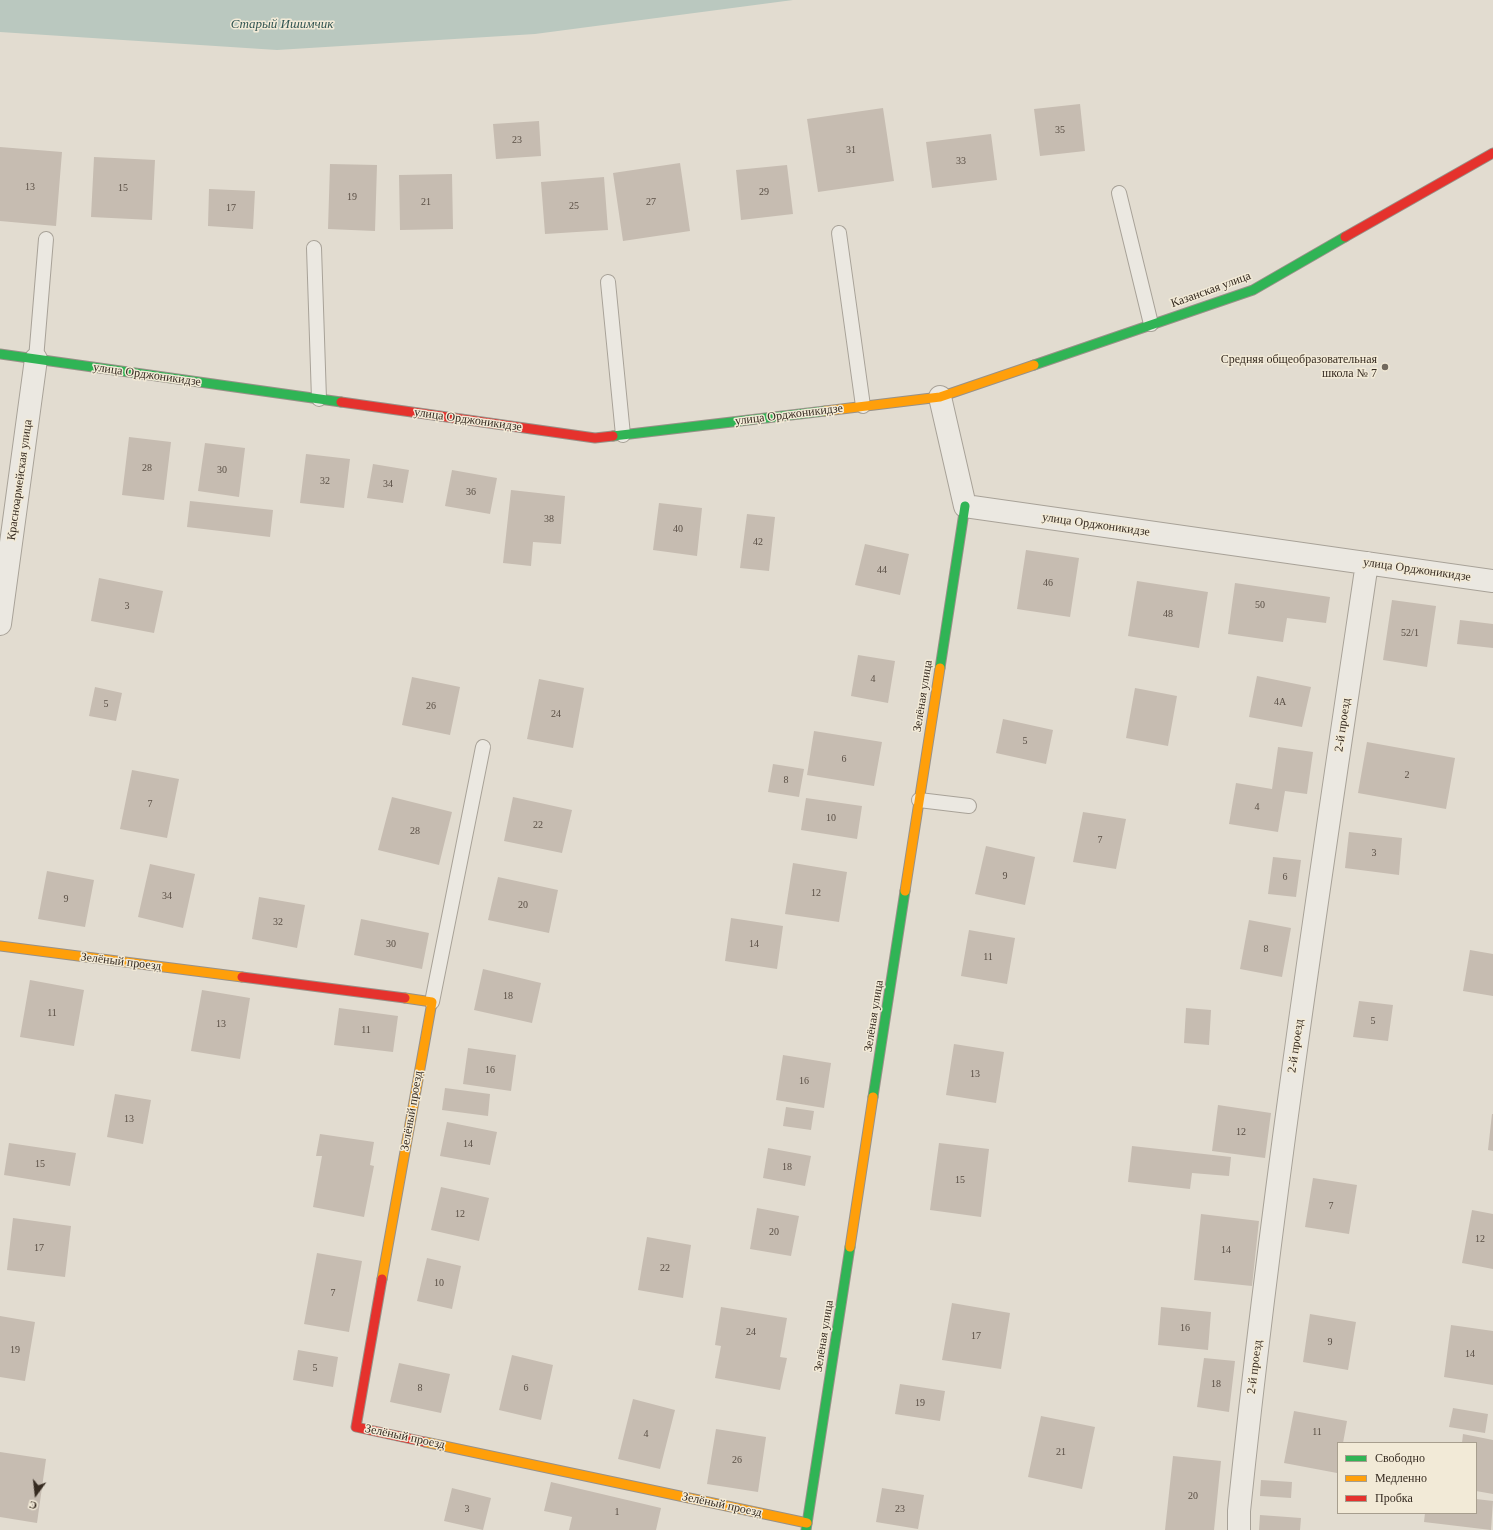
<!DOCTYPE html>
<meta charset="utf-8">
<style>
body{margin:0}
#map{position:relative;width:1493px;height:1530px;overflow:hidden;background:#e2dcd0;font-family:"Times New Roman",serif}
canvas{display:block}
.legend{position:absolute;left:1337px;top:1442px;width:140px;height:72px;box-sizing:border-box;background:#f2ead7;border:1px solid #a79e8e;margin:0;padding:5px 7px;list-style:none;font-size:12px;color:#362b21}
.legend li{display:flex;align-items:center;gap:8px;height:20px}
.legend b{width:20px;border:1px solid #a79e8e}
.north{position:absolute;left:16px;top:1474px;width:40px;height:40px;-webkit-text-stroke:3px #f2ead7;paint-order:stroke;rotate:195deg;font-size:11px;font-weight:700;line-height:16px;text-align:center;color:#362b21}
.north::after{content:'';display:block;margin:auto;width:14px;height:18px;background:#362b21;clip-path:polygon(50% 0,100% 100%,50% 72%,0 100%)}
</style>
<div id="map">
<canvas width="1493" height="1530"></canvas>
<ul class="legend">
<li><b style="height:5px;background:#30b455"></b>Свободно</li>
<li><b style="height:5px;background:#ff9f0a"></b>Медленно</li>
<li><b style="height:5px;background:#e5322d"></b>Пробка</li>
</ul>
<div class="north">С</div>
</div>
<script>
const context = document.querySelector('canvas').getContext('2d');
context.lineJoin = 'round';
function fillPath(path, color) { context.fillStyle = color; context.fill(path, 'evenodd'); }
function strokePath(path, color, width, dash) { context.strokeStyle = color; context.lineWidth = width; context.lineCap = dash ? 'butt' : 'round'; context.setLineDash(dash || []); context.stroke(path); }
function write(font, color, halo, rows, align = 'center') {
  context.font = font + ' "Times New Roman",serif'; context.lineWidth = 3; context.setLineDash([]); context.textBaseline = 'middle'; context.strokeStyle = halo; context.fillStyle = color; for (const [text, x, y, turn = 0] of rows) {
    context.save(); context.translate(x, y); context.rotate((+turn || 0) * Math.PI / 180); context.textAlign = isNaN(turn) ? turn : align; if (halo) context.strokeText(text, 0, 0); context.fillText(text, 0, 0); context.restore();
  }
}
const water = new Path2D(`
 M0,0h793l-258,34 -258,16 -277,-18z`);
const building = new Path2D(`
 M1080,104l5,47 -45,5 -6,-47z
 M883,108l11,73 -76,11 -11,-73z
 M539,121l2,35 -45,3 -3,-35z
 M991,134l6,46 -65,8 -6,-46z
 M0,147l62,5 -6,74 -56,-5z
 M94,157l61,3 -3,60 -61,-3z
 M680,163l10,68 -67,10 -10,-68z
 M330,164l47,1 -2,66 -47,-2z
 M787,165l6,49 -52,6 -5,-50z
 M452,174l1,55 -53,1 -1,-55z
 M604,177l4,53 -63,4 -4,-52z
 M209,189l46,2 -2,38 -45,-3z
 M129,437l42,5 -7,58 -42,-5z
 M205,443l40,5 -6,49 -41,-6z
 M306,454l44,5 -6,49 -44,-5z
 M373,464l36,6 -6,33 -36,-5z
 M452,470l45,8 -7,36 -45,-8z
 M511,490l54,6 -4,48 -28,-2 -2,24 -28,-3z
 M190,501l83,9 -3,27 -83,-10z
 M659,503l43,5 -5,48 -44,-6z
 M747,514l28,3 -6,54 -29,-3z
 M865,544l44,10 -9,41 -45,-10z
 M1026,550l53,8 -9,59 -53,-8z
 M99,578l64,13 -9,42 -63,-12z
 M1137,581l71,11 -9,56 -71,-12z
 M1235,583l95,14 -4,26 -39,-5 -4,24 -55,-8z
 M1392,600l44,6 -9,61 -44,-7z
 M1460,620l33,4v24l-36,-4z
 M858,655l37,6 -7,42 -37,-7z
 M1257,676l54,11 -9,40 -53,-10z
 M412,677l48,10 -10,48 -48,-10z
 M539,679l45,9 -11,60 -46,-9z
 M95,687l27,6 -6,28 -27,-5z
 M1135,688l42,8 -9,50 -42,-8z
 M1003,719l50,11 -7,34 -50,-11z
 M814,731l68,11 -8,44 -67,-11z
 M1367,742l88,16 -9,51 -88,-16z
 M1278,747l35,5 -6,42 -22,-3 -7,41 -49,-8 7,-41 36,6z
 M773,764l31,5 -5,28 -31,-5z
 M132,770l47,9 -12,59 -47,-9z
 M392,797l60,15 -13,53 -61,-15z
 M513,797l59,13 -10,43 -58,-12z
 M806,798l56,8 -5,33 -56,-9z
 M1083,812l43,7 -10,50 -43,-7z
 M1349,832l53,6 -3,37 -54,-7z
 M986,846l49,11 -10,48 -50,-11z
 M1273,857l28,3 -5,37 -28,-3z
 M793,863l54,9 -8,50 -54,-8z
 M150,864l45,10 -12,54 -45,-11z
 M47,871l47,9 -9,47 -47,-8z
 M498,877l60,13 -9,43 -61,-13z
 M259,897l46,8 -8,43 -45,-9z
 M731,918l52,8 -6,43 -52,-8z
 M361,919l68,14 -7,36 -68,-14z
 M1249,920l42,8 -9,49 -42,-8z
 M969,930l46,8 -8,46 -46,-8z
 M1470,950l23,4v42l-30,-5z
 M483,969l58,14 -9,40 -58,-13z
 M30,980l54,10 -10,56 -54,-9z
 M202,990l48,8 -10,61 -49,-8z
 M1359,1001l34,4 -5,36 -35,-4z
 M339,1008l59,8 -5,36 -59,-7z
 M1186,1008l25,2 -2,35 -25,-2z
 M954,1044l50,8 -8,51 -50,-8z
 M468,1048l48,7 -5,36 -48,-7z
 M783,1055l48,8 -7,45 -48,-8z
 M445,1088l45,6 -2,22 -46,-6z
 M115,1094l36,6 -8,44 -36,-7z
 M1218,1105l53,8 -6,45 -53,-7z
 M786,1107l28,4 -3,19 -28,-4z
 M1492,1114h1v37l-5,-1z
 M447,1122l50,10 -7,33 -50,-9z
 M320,1134l54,8 -4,23 4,1 -10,51 -51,-10 9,-51h-6z
 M9,1143l67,10 -6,33 -66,-11z
 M939,1143l50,6 -8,68 -51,-7z
 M1132,1146l99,11 -2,19 -37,-3 -2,16 -62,-7z
 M768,1148l43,8 -6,30 -42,-8z
 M1313,1178l44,7 -8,49 -44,-7z
 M441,1187l48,11 -10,43 -48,-11z
 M757,1208l42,8 -8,40 -41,-7z
 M1472,1210l21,4v55l-31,-6z
 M1201,1214l58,7 -7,65 -58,-6z
 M13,1218l58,8 -6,51 -58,-7z
 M647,1237l44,8 -8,53 -45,-8z
 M317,1253l45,8 -13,71 -45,-8z
 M427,1258l34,8 -9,43 -35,-8z
 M952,1303l58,10 -9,56 -59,-9z
 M721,1307l66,11 -7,39 7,1 -7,32 -65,-12 6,-32 -6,-1z
 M1161,1307l50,5 -3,38 -50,-5z
 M1310,1314l46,8 -8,48 -45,-8z
 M0,1316l35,6 -10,59 -25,-4z
 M1451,1325l42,6v54l-49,-8z
 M298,1350l40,7 -5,30 -40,-7z
 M512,1355l41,10 -12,55 -42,-10z
 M1204,1358l31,3 -6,51 -32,-5z
 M399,1363l51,11 -9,39 -51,-11z
 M900,1384l45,7 -5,30 -45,-7z
 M633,1399l42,11 -15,59 -42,-10z
 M1453,1408l35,6 -3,19 -36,-6z
 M1294,1411l53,10 -4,22h-5l-1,30 -53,-10z
 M1041,1416l54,11 -13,62 -54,-12z
 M716,1429l50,8 -8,55 -51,-8z
 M1463,1434l30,6v54l-17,-3v-48h-14z
 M0,1452l46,7 -9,64 -37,-6z
 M1173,1456l48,5 -7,69h-49z
 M1261,1480l31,2 -1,16 -31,-2z
 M551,1482l110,26 -5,22h-87l3,-13 -28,-6z
 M452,1488l39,10 -8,32 -39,-9z
 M882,1488l42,7 -6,34 -42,-7z
 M1476,1499l17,2 -2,29 -67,-8 1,-9h51z
 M1260,1515l41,3 -1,12h-41z`);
const lane = new Path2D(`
 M1119,193l32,131
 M839,233l24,173
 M314,248l5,151
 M608,282l15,153
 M36,359l10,-120
 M919,800l50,6
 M432,1002l51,-255`);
const street = new Path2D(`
 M940,397l25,109 528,75
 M0,624l36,-265
 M1239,1530v-19c33,-317 81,-632 128,-948`);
const fast = new Path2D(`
 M0,354l341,48
 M1034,365l219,-75 92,-53
 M613,436l212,-25
 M940,668l25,-162
 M873,1097l32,-206
 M806,1530l44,-283`);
const slow = new Path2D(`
 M825,411l115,-14 94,-32
 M905,891l35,-223
 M0,946l242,31
 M850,1247l23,-150
 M382,1279l50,-277 -27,-4
 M425,1442l382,81`);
const jam = new Path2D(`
 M1345,237l148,-84
 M341,402l254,36 18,-2
 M242,977l163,21
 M382,1279l-26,148 69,15`);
const markers = [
 [1385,367,4,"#72695e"]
];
const numberNames = [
 ["35",1060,130],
 ["23",517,140],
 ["31",851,150],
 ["33",961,161],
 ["13",30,187],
 ["15",123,188],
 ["29",764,192],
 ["19",352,197],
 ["21",426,202],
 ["27",651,202],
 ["25",574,206],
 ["17",231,208],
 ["28",147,468],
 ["30",222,470],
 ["32",325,481],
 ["34",388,484],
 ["36",471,492],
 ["38",549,519],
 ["40",678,529],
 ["42",758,542],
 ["44",882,570],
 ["46",1048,583],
 ["50",1260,605],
 ["3",127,606],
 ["48",1168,614],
 ["52/1",1410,633],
 ["4",873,679],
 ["4А",1280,702],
 ["5",106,704],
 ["26",431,706],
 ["24",556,714],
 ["5",1025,741],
 ["6",844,759],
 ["2",1407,775],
 ["8",786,780],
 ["7",150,804],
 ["4",1257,807],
 ["10",831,818],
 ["22",538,825],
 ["28",415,831],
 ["7",1100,840],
 ["3",1374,853],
 ["9",1005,876],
 ["6",1285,877],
 ["12",816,893],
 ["34",167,896],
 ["9",66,899],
 ["20",523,905],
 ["32",278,922],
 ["30",391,944],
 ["14",754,944],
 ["8",1266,949],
 ["11",988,957],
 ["18",508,996],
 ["11",52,1013],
 ["5",1373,1021],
 ["13",221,1024],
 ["11",366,1030],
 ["16",490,1070],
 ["13",975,1074],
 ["16",804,1081],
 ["13",129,1119],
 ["12",1241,1132],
 ["14",468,1144],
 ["15",40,1164],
 ["18",787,1167],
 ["15",960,1180],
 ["7",1331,1206],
 ["12",460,1214],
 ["20",774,1232],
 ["12",1480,1239],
 ["17",39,1248],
 ["14",1226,1250],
 ["22",665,1268],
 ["10",439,1283],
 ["7",333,1293],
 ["16",1185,1328],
 ["24",751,1332],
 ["17",976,1336],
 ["9",1330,1342],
 ["19",15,1350],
 ["14",1470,1354],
 ["5",315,1368],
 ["18",1216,1384],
 ["8",420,1388],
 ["6",526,1388],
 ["19",920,1403],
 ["11",1317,1432],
 ["4",646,1434],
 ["21",1061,1452],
 ["26",737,1460],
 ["20",1193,1496],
 ["3",467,1509],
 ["23",900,1509],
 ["1",617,1512]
];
const streetNames = [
 ["Казанская улица",1211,290,-20],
 ["улица Орджоникидзе",147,375,8],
 ["улица Орджоникидзе",789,415,-7],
 ["улица Орджоникидзе",468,420,8],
 ["Красноармейская улица",20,480,-82],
 ["улица Орджоникидзе",1096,525,8],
 ["улица Орджоникидзе",1417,570,8],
 ["Зелёная улица",923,696,-81],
 ["2-й проезд",1343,725,-82],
 ["Зелёный проезд",121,962,7],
 ["Зелёная улица",874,1016,-81],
 ["2-й проезд",1296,1046,-82],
 ["Зелёный проезд",412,1111,-80],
 ["Зелёная улица",824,1336,-81],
 ["2-й проезд",1255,1367,-83],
 ["Зелёный проезд",405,1437,12],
 ["Зелёный проезд",722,1505,12]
];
const poiNames = [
 ["Средняя общеобразовательная",1377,360],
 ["школа № 7",1377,374]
];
const waterNames = [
 ["Старый Ишимчик",282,25]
];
fillPath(water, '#bac8bf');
fillPath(building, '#c6bcb1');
strokePath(lane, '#a8a298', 16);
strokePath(street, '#a8a298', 24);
strokePath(fast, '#989188', 11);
strokePath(slow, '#989188', 11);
strokePath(jam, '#989188', 11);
strokePath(lane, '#ebe8e1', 14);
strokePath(street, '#ebe8e1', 22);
strokePath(fast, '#30b455', 9);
strokePath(slow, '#ff9f0a', 9);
strokePath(jam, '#e5322d', 9);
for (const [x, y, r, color] of markers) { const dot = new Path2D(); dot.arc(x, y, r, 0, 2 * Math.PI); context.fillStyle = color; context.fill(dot); strokePath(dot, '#f2ead7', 1.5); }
write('10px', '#5a4f45', null, numberNames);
write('12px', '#362b21', '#f2ead7', streetNames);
write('12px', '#362b21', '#f2ead7', poiNames, 'right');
write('italic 13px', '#325552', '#f2ead7', waterNames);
</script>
